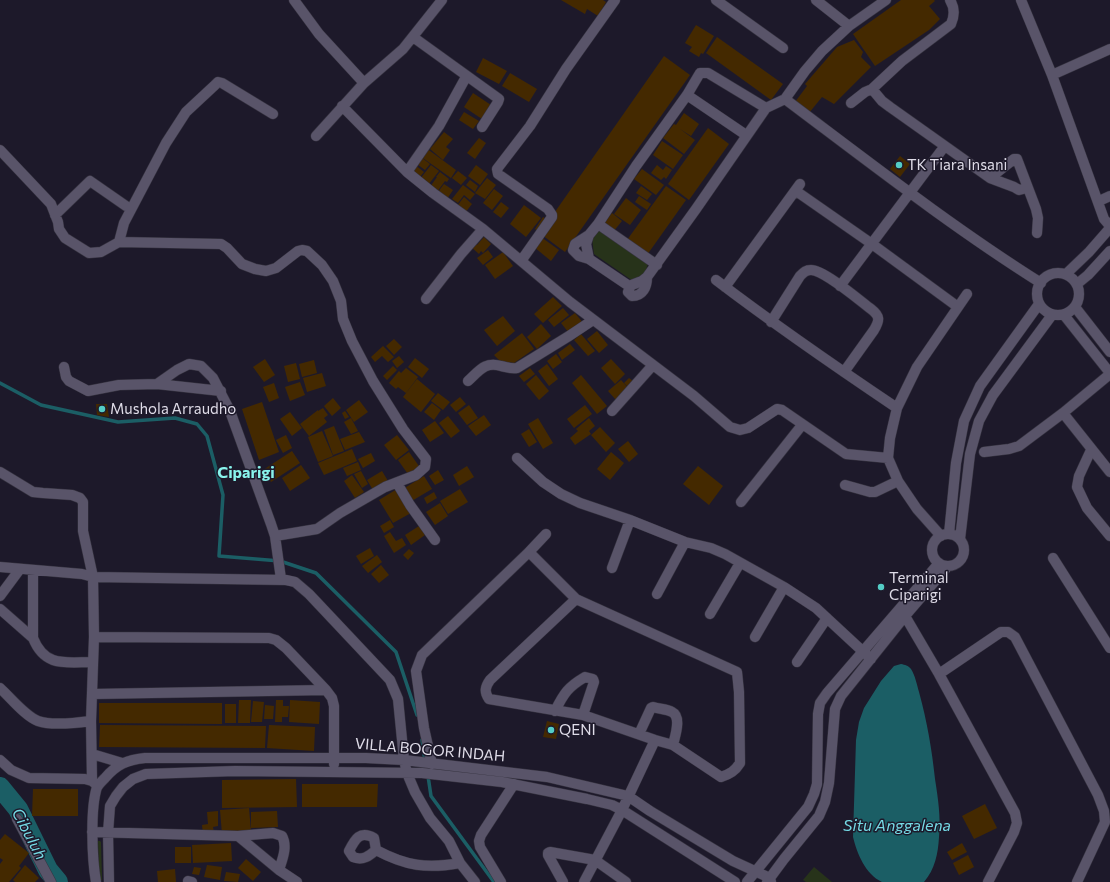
<!DOCTYPE html>
<style>
body{margin:0}
canvas{display:block;background:#1d192a}
</style>
<canvas width="1110" height="882"></canvas>
<script>
const context = document.querySelector('canvas').getContext('2d');
context.lineJoin = 'round';
function fillPath(path, color) { context.fillStyle = color; context.fill(path, 'evenodd'); }
function strokePath(path, color, width, dash) { context.strokeStyle = color; context.lineWidth = width; context.lineCap = dash ? 'butt' : 'round'; context.setLineDash(dash || []); context.stroke(path); }
function write(font, color, halo, rows, align = 'center') {
  context.font = font + ' Commissioner,sans-serif'; context.lineWidth = 3; context.setLineDash([]); context.textBaseline = 'middle'; context.strokeStyle = halo; context.fillStyle = color; for (const [text, x, y, turn = 0] of rows) {
    context.save(); context.translate(x, y); context.rotate((+turn || 0) * Math.PI / 180); context.textAlign = isNaN(turn) ? turn : align; if (halo) context.strokeText(text, 0, 0); context.fillText(text, 0, 0); context.restore();
  }
}
const green = new Path2D(`
 M598,231h3l47,32 -4,15 -11,3 -39,-27 -2,-15z
 M98,841h2l1,1 1,38 -2,1 -1,-1z
 M814,867l18,15h-26l-3,-2z`);
const water = new Path2D(`
 M901,664c4,1 7,1 10,5 4,6 6,16 8,23 8,29 13,58 16,87 3,19 6,39 4,58 -1,17 -4,32 -15,45h-42c-17,-8 -25,-29 -29,-45l3,-97 3,-18 5,-14 17,-27 13,-15z`);
const stream = new Path2D(`
 M0,383l41,22 77,17 57,-4 22,6 10,12 16,59 -4,61 61,5 36,12 80,79 21,63
 M422,740l3,22
 M428,776l3,20 63,86`);
const river = new Path2D(`
 M0,787l18,22 30,61 10,12`);
const building = new Path2D(`
 M561,0h42l3,2 -8,14 -11,-7 -2,5z
 M901,0h33l1,1 -6,5 11,13 -11,11 -54,36 -22,-32z
 M696,25l18,11 -11,18 -2,-1 -2,4 -10,-6 3,-4 -7,-4z
 M717,37l66,47 -12,16 -65,-47z
 M854,40l9,12 -2,5 10,10 -37,37 -12,-7 -13,16 -14,-11 12,-16 -2,-2 32,-37z
 M664,56l26,19 -125,177 -23,-17 15,-26z
 M483,58l24,13 -8,13 -23,-12z
 M510,73l27,16 -8,13 -27,-16z
 M473,93l18,12 -9,14 -18,-12z
 M464,112l15,9 -6,8 -14,-9z
 M684,113l15,11 -8,12 -11,-7 15,11 -11,14 -21,-16 11,-14 2,1z
 M708,128l21,16 -40,56 -21,-16z
 M444,132l9,7 -7,8 4,3 -7,10 -13,-11z
 M479,138l7,5 -11,16 -8,-6z
 M662,141l21,14 -10,14 -20,-14z
 M426,148l30,22 -5,8 -31,-22z
 M900,156l10,8 -10,13 -10,-8z
 M422,158l8,6 -5,6 -8,-6z
 M415,165l9,7 -5,6 -9,-7z
 M431,165l8,6 -11,14 -8,-6z
 M476,165l12,9 -8,11 -12,-9z
 M657,165l6,5 3,-4 6,4 -6,9 -2,-2 -3,3 -10,-7z
 M642,169l22,16 -8,10 -22,-16z
 M458,171l9,7 -6,7 -9,-7z
 M440,172l9,7 -2,3 -2,-1 -8,11 -7,-5 7,-10h-1z
 M487,178l9,7 -11,14 -10,-6z
 M470,180l8,6 -3,6 -9,-7z
 M444,184l9,6 -6,9 -9,-7z
 M463,185l12,9 -5,6 -6,-5 -6,8 -6,-4z
 M641,186l11,8 -5,6 -11,-7z
 M666,186l20,14 -39,55 -20,-15z
 M494,189l9,7 -11,14 -9,-7z
 M639,196l12,8 -4,6 -12,-8z
 M464,197l8,7 -7,9 -8,-7z
 M626,198l15,12 -11,15 -16,-11z
 M501,202l8,6 -8,10 -8,-6z
 M524,205l17,13 -15,19 -16,-13z
 M612,213l10,8 -9,11 -10,-7z
 M543,217l5,3 -9,12 -4,-3z
 M484,237l7,7 -8,9 -2,-2 -2,3 -9,-8 4,-4 3,3z
 M541,237l18,13 -8,11 -17,-14z
 M488,250l5,7 -10,8 -6,-7z
 M503,252l10,14 -18,13 -10,-14z
 M553,297l9,9 -19,17 -9,-9z
 M563,308l6,7 -15,12 -6,-7z
 M575,313l9,11 -15,9 -8,-10z
 M503,316l12,15 -18,15 -13,-16z
 M541,324l10,12 -14,13 -10,-12z
 M597,331l11,14 -9,8 -12,-14z
 M522,333l12,16 -20,14 -14,-2 -6,-6z
 M581,334l14,17 -7,5 -14,-16z
 M394,339l8,8 -8,8 -8,-9z
 M570,344l5,6 -13,10 -4,-7z
 M383,346l11,11 -6,5 -6,-6 -7,6 -4,-5z
 M556,354l6,8 -9,7 -6,-8z
 M399,356l5,6 -7,6 -5,-7z
 M415,358l14,11 -7,9 -14,-11z
 M265,359l10,16 -11,7 -11,-15z
 M611,359l14,15 -10,10 -14,-16z
 M314,360l3,13 -15,4 -3,-13z
 M296,363l4,16 -12,3 -4,-16z
 M547,364l11,15 -9,7 -11,-15z
 M393,366l4,4 -10,10 -4,-4z
 M406,368l12,9 -12,16 -8,-6 -2,2 -7,-6 10,-12 2,2z
 M530,368l5,6 -11,8 -5,-6z
 M322,373l4,13 -19,6 -4,-14z
 M536,375l13,16 -10,9 -13,-16z
 M581,375l26,31 -10,8 -25,-31z
 M629,378l4,3 -5,6 -4,-4z
 M417,379l18,15 -14,18 -18,-15z
 M621,380l8,9 -13,11 -8,-9z
 M300,382l5,13 -15,6 -5,-14z
 M274,383l5,15 -10,4 -6,-15z
 M438,393l12,9 -7,8 -12,-9z
 M460,397l6,7 -10,8 -6,-7z
 M333,398l8,10 -9,8 -8,-10z
 M359,400l9,12 -14,10 -8,-12z
 M262,402l17,50 -20,8 -17,-51z
 M432,403l9,7 -7,10 -10,-8z
 M96,404h11l2,13 -12,-2z
 M469,405l9,13 -11,7 -9,-12z
 M585,405l7,9 -18,14 -7,-9z
 M323,408l5,7 -4,3 3,4 -18,14 -9,-12 18,-14v1z
 M345,411l4,6 -4,2 -3,-6z
 M290,412l12,16 -10,8 -12,-17z
 M484,415l7,10 -15,11 -8,-10z
 M448,416l12,15 -9,7 -12,-15z
 M351,418l7,13 -7,3 -7,-12z
 M538,418l15,25 -10,6 -15,-25z
 M589,418l6,8 -6,5 2,3 -16,11 -5,-7 8,-7 -2,-2z
 M435,421l9,12 -14,9 -8,-12z
 M334,426l10,25 -11,4 -9,-25z
 M600,427l15,16 -9,9 -15,-17z
 M529,429l8,13 -8,5 -8,-13z
 M322,431l11,25 -15,6 -10,-25z
 M359,432l6,10 -20,8 -5,-11z
 M286,435l6,13 -9,5 -7,-13z
 M397,435l12,15 -13,10 -12,-15z
 M628,441l10,13 -9,8 -11,-13z
 M352,449l5,12 -33,14 -6,-12z
 M292,451l8,12 -29,19 -8,-12z
 M409,452l12,17 -11,8 -12,-17z
 M611,452l13,11 -14,17 -13,-11z
 M371,453l4,8 -12,7 -5,-9z
 M358,462l3,8 -14,6 -4,-8z
 M301,465l9,13 -20,13 -8,-13z
 M467,466l7,11 -15,9 -6,-11z
 M698,466l25,20 -14,19 -26,-21z
 M438,470l6,10 -9,5 -6,-9z
 M361,471l7,13 -6,4 -8,-14z
 M382,471l6,10 -15,9 -6,-10z
 M352,475l12,17 -9,6 -11,-17z
 M424,476l8,13 -22,13 -7,-13z
 M397,489l14,24 -18,10 -14,-23z
 M460,489l8,13 -20,12 -8,-13z
 M434,492l3,6 -10,6 -3,-6z
 M440,503l8,13 -13,9 -9,-13z
 M390,520l4,7 -10,6 -4,-7z
 M419,526l6,9 -14,10 -6,-10z
 M390,532l6,9 6,-3 4,7 -12,8 -10,-17z
 M370,548l4,8 -13,8 -5,-8z
 M409,549l5,4 -6,7 -5,-5z
 M377,555l5,7 -14,11 -6,-7z
 M381,565l8,10 -10,8 -8,-9z
 M239,700h12l-1,23h-12z
 M276,700h7v6h6l-1,11h-6v5h-7z
 M290,700l30,2 -1,22 -30,-2z
 M253,701l11,1 -2,20h-11z
 M99,703h123v21l-123,-1z
 M225,704h11v19h-11z
 M265,705l9,1 -1,13h-9z
 M547,721l12,3 -3,15 -13,-2z
 M100,725l166,1 -1,22 -166,-1z
 M269,725l46,2 -1,24 -47,-3z
 M296,779l1,28 -75,1v-28z
 M302,784h76l-1,23h-75z
 M33,789h45v27h-46z
 M985,804l12,24 -23,11 -12,-23z
 M249,808l2,23 -29,3 -2,-24z
 M218,811v15l-5,1 1,6 -11,1 -1,-9 6,-1 -1,-12z
 M277,811l1,16 -27,1v-16z
 M5,834l24,19 -10,13 2,2 -12,14h-9v-18l3,-4 -3,-2v-18z
 M231,843l1,18 -39,2 -1,-18z
 M962,843l5,9 -15,8 -5,-8z
 M175,847h16v16h-16z
 M968,855l6,12 -15,8 -6,-12z
 M246,859l15,13 -8,9 -15,-13z
 M25,865l14,13 -4,4h-20l-2,-2z
 M207,865l15,2 -2,13 -16,-3z
 M194,867l7,1 -2,7 -7,-1z
 M175,869l1,13h-18l-1,-11z
 M226,872l14,2 -2,8 -14,-1z`);
const minor = new Path2D(`
 M294,0l25,34 45,49
 M716,0l67,48
 M816,0l33,26
 M1021,0l31,75 52,144 6,7
 M413,37l86,62 -1,3 -16,25
 M1052,75l58,-26
 M872,89l10,12 8,6 100,71 24,9 5,3 8,-2
 M687,95l59,40
 M785,99c84,63 167,128 256,184
 M851,103l14,-11 7,-3 30,-28 49,-37c4,-9 4,-16 -1,-24
 M342,106l65,66 26,21 50,36 87,73 124,94 36,31 10,3 8,-2 29,-19 5,1 64,44 42,4
 M766,108l-58,-35h-8l-13,22 -51,71 -38,58 -9,11 -3,9 3,15 40,27 13,-5 5,-4 49,-68 70,-101 19,-9 20,-28 17,-20 27,-25 37,-26
 M316,136l48,-53 39,-34 39,-49
 M0,150l51,54 7,18 1,7 6,9 24,15 12,-1 18,-10 102,2 6,4 15,16 13,5 11,2 10,-3 22,-17 4,-1 5,1 15,14 11,16 8,20 2,18 9,22 21,40 30,48 23,30 -1,8 -9,8 -31,12 -45,26 -23,16 -42,7
 M407,172l32,-46 27,-49
 M990,178l24,-19h3l19,50 2,9 -1,15
 M796,191l76,53 86,63
 M1099,201l11,-5
 M55,215l35,-34 36,25
 M598,224l59,41
 M119,242l5,-19 42,-80 20,-31 29,-27 3,-3 4,1 51,31
 M589,259l-10,-3 -6,-6 2,-6 14,-9
 M521,261l31,-44v-2l-4,-6 -50,-35 -1,-5 33,-43 36,-57 49,-69
 M1037 294a21 21 0 1 1 42 0a21 21 0 1 1-42 0Z
 M1066,274l23,-22 21,-24
 M716,280c59,45 120,87 181,128
 M1077,284l11,-9 22,-24
 M631,285l-3,7 4,4c11,0 15,-9 15,-19
 M840,286l104,-139
 M725,287l75,-103
 M426,299l35,-45 22,-25
 M1075,307l35,45
 M1064,315l46,58
 M771,322l29,-46c4,-4 6,-6 11,-6 13,0 48,30 60,39 9,7 9,11 3,21l-30,42
 M64,367l2,10 3,4 19,10 31,-6 38,-1 20,-14 12,-6 12,2 12,12 17,33 41,113 4,12 6,43
 M468,381c11,-10 17,-20 33,-15 6,1 10,3 16,2l52,-32 24,-16
 M157,384l64,7
 M612,411l41,-46
 M1063,413l47,59
 M1091,450l-12,26 -2,11 10,21 23,28
 M984,452l25,-3 10,-3 44,-33 47,-39
 M517,458l26,24 18,12 19,9 50,17 55,22 26,6 14,6 59,33 32,21 55,51
 M0,472l33,20 10,1 29,2 8,3 3,4v29l10,46 -11,-3 -82,-7
 M397,483l13,22 25,35
 M845,485l25,7h5l23,-11
 M741,502l61,-77
 M949,534l7,-71 8,-42 16,-35 59,-82
 M932 550a16 16 0 1 1 32 0a16 16 0 1 1-32 0Z
 M941,536l-24,-27 -19,-28 -10,-23 2,-20 7,-30 20,-41 50,-73
 M960,539l10,-85 9,-33 14,-26 59,-80
 M529,552l17,-18
 M1053,558l57,90
 M612,568l18,-48
 M33,570v68c12,30 33,24 60,24
 M657,594l28,-52
 M0,596l20,-27
 M0,609l33,29
 M900,612l5,4 34,58 76,139 2,10 -3,9 -26,50
 M710,614l30,-51
 M94,637l175,1 7,2 10,8 40,42 6,8 2,8v58
 M755,637l29,-50
 M797,662l30,-44
 M939,674l62,-42h7l7,5 83,158 6,16 1,11 -28,60
 M0,688c10,9 25,28 38,33 14,5 38,2 53,0
 M93,694l233,-4
 M555,711c9,-18 13,-24 30,-34l8,2 1,3 -11,33
 M639,734l12,-26 2,-1c6,2 14,2 19,5 10,5 3,24 1,33
 M92,754l30,9
 M0,760l11,10 18,8 56,1 7,2
 M432,764l-8,-36 -8,-57 6,-16 107,-103 47,47 161,73 2,20 1,71c-5,8 -10,11 -19,14l-48,-32 -18,-5 -72,-25 -94,-16c-5,-7 -4,-12 1,-19l86,-81
 M98,786l-6,-5 -1,-60 3,-84 -1,-60 193,3 9,2 14,12 81,86 8,19 6,61 3,13 8,19 15,26 19,23 11,22 15,19
 M17,819l34,63
 M92,832l146,4 35,-3 9,3c6,11 0,24 -3,34
 M238,836l41,34 18,12
 M376,850c-7,6 -13,11 -23,7l-4,-6c6,-12 11,-21 25,-13l2,12c30,16 51,19 84,13
 M188,881l4,1
 M96,882c-4,-23 -6,-73 1,-95 2,-3 5,-6 8,-9 12,-14 22,-18 40,-20h221l38,2 143,17 81,19 22,15 83,50 37,17 1,4
 M109,882l-1,-49 2,-27 6,-10 7,-9 10,-8 13,-5 89,-3 187,2 80,9 85,17 25,6 10,5 113,72
 M501,882l-21,-35 -1,-6 2,-6 33,-51
 M563,882l-15,-27v-2l2,-1 45,8 31,22
 M584,882l38,-72 33,-70
 M747,882l61,-75 6,-13 3,-10 1,-70 2,-11 7,-10 112,-130
 M767,882l17,-23 35,-43 6,-14 4,-19 6,-74 6,-13 64,-80 43,-50`);
const markers = [
 [899,165,4,"#54cdc6"],
 [102,409,4,"#54cdc6"],
 [881,587,4,"#54cdc6"],
 [551,730,4,"#54cdc6"]
];
const poiNames = [
 ["TK Tiara Insani",907,165],
 ["Mushola Arraudho",110,409],
 ["Terminal",889,578],
 ["Ciparigi",889,595],
 ["QENI",559,730]
];
const streetNames = [
 ["VILLA BOGOR INDAH",430,750,5]
];
const neighbourhoodNames = [
 ["Ciparigi",246,473]
];
const waterNames = [
 ["Situ Anggalena",897,826],
 ["Cibuluh",29,834,62]
];
fillPath(green, '#27331a');
fillPath(water, '#1b5e65');
strokePath(stream, '#1b5e65', 3.5);
strokePath(river, '#1b5e65', 20);
fillPath(building, '#442900');
strokePath(minor, '#373441', 11);
strokePath(minor, '#595469', 10);
for (const [x, y, r, color] of markers) { const dot = new Path2D(); dot.arc(x, y, r, 0, 2 * Math.PI); context.fillStyle = color; context.fill(dot); strokePath(dot, '#1d192a', 1.5); }
write('15px', '#dfdce8', '#1d192a', poiNames, 'left');
write('15px', '#dfdce8', '#1d192a', streetNames);
write('bold 16px', '#89f3ec', '#1d192a', neighbourhoodNames);
write('italic 16px', '#75dae5', '#1d192a', waterNames);
</script>
